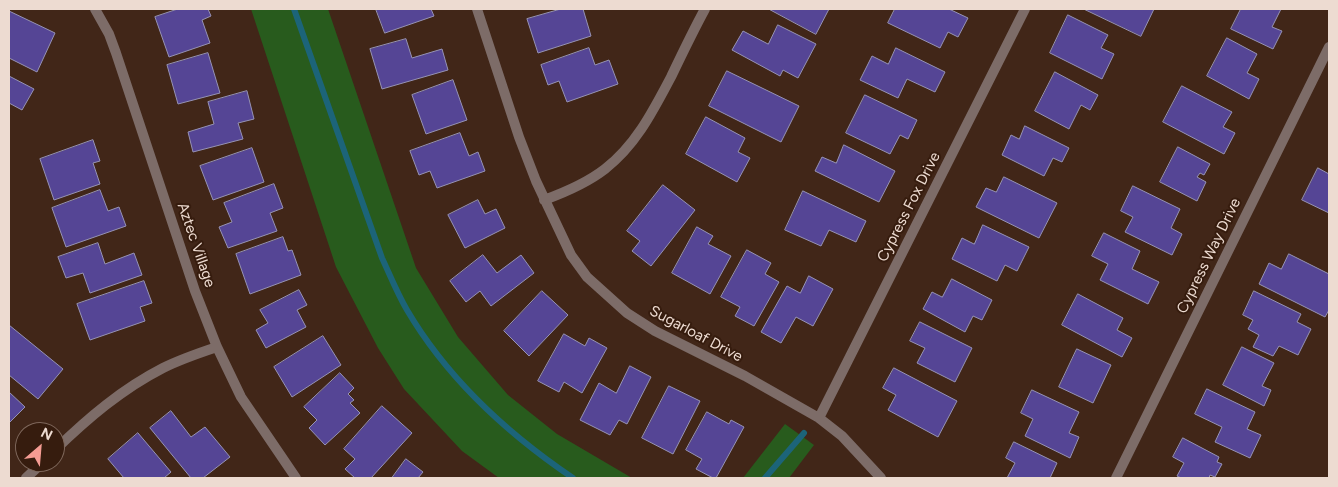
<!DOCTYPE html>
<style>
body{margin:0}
#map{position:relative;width:1338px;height:487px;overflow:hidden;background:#412618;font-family:Figtree,sans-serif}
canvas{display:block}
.frame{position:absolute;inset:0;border:10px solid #eddbd1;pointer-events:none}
.north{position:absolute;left:15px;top:422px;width:50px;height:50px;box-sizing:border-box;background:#361c0e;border:1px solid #7f685c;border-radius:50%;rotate:27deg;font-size:14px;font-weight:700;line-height:20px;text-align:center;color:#eddbd1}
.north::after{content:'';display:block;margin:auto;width:18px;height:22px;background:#f59c93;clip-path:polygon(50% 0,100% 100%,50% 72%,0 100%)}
</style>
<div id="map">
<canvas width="1338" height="487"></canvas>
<div class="frame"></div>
<div class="north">N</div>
</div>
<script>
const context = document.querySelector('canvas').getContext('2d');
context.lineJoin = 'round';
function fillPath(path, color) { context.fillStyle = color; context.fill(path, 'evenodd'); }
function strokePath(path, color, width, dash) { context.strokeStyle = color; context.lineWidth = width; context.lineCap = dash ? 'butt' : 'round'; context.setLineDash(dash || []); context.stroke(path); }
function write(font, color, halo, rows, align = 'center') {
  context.font = font + ' Figtree,sans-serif'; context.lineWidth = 4; context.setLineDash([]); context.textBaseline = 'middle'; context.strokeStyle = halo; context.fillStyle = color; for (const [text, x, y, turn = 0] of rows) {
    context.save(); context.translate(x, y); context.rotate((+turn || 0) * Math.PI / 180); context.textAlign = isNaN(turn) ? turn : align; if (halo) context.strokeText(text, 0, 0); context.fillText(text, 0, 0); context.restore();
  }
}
const green = new Path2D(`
 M251,9h77l88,259 42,69 50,58 49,39 75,44h-133l-37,-27 -58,-62 -26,-41 -42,-81z
 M785,424l29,21 -25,33h-46z`);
const stream = new Path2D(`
 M294,9l88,249c8,17 15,35 25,52 40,68 101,124 166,168
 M765,478l39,-45`);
const building = new Path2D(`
 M178,9h30l3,7 -9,4 8,23 -41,14 -14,-40z
 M376,9h55l3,7 -49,17z
 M561,9h22l8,27 -53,17 -11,-34z
 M769,9h60l-13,25z
 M895,9h54l19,9 -10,19 -10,-5 -8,16 -52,-25z
 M1084,9h70l-13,27z
 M1241,9h40l-9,18 10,4 -9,18 -42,-20z
 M9,11l46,22 -18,39 -28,-14z
 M1068,15l40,20 -7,13 13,6 -12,25 -52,-26z
 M778,25l38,19 -18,34 -15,-8 -3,6 -48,-26 11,-19 25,13z
 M1227,38l30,16 -10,19 12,6 -10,20 -42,-23z
 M406,39l6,19 30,-9 6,21 -66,19 -12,-40z
 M589,48l6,17 14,-5 9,24 -51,18 -8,-21 -11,4 -7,-20z
 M896,48l49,24 -10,20 -28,-13 -9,19 -38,-18 12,-24 16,8z
 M208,53l12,40 -42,11 -11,-39z
 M727,71l72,35 -18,36 -72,-36z
 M1055,72l43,23 -8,15 -9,-5 -12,24 -34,-18z
 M9,76l25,13 -12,21 -13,-7z
 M453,80l14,40 -41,14 -14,-39z
 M1182,86l50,26 -9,15 12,6 -11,21 -61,-32z
 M247,91l7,28 -16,4 5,16 -50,13 -5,-20 26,-8 -6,-22z
 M865,95l52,25 -9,19 -8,-4 -10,19 -44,-21z
 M706,117l39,21 -7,14 12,6 -13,24 -51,-28z
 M1025,126l44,22 -7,14 -9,-4 -9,18 -42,-21 9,-20 8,4z
 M460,133l9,23 9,-4 7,19 -48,17 -7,-17 -11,4 -9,-24z
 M93,140l7,21 -7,2 7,21 -46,16 -14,-41z
 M844,145l51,26 -16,31 -64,-31 7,-14 14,6z
 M1178,147l32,17 -6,11 -4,-2 -3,4 9,5 -9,19 -37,-19z
 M252,148l12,34 -51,18 -13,-34z
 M1318,168l11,6v39l-27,-13z
 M1004,177l53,26 -18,35 -63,-31 10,-19 10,4z
 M274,184l9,24 -13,5 7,18 -49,17 -9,-21 13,-5 -8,-19z
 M663,185l32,25 -44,56 -19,-15 8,-10 -13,-10z
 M1133,186l47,23 -9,19 11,6 -10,21 -47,-23 8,-15 -12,-6z
 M100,190l8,21 11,-4 7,19 -60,21 -14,-39z
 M803,191l63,30 -10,21 -27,-12 -8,16 -36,-16z
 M478,200l7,14 11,-5 9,19 -40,20 -17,-33z
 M983,225l46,22 -12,24 -12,-6 -8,16 -45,-22 10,-21 12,6z
 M697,227l16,9 -5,8 23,12 -21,38 -38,-21z
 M1104,233l36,18 -8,18 27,13 -11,22 -48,-24 8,-16 -16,-8z
 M283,237l5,14 4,-1 9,25 -51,19 -14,-40z
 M98,243l7,21 29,-11 8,22 -52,18 -7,-20 -17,5 -8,-21z
 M747,250l24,13 -6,11 14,8 -25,44 -19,-10 5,-9 -19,-10z
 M1289,254l40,20v36l-4,7 -66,-33 10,-21 12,6z
 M483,255l14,18 24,-18 13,18 -43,33 -11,-15 -14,11 -16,-21z
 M809,276l24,13 -20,37 -17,-9 -15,26 -20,-11 26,-46 13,7z
 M952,279l40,21 -10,20 -9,-4 -8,16 -42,-23 9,-17 10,5z
 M144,281l8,22 -12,4 5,14 -55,19 -13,-36z
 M299,290l8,15 -10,5 9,17 -40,21 -10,-18 12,-7 -8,-13z
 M542,291l26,24 -39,41 -25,-25z
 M1254,291l47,23 -4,8 14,7 -13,26 -19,-9 -6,10 -20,-9 6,-12 -11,-6 5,-9 -10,-5z
 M1078,294l45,24 -6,12 15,8 -10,19 -60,-32z
 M920,322l52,26 -17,34 -38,-19 8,-15 -15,-7z
 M9,325l54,44 -25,30 -29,-24z
 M564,334l21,12 4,-8 18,10 -25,45 -18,-11 -5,10 -21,-11z
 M323,336l18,29 -49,32 -18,-30z
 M1242,347l32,16 -12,23 9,4 -7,16 -41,-21z
 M1077,349l34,16 -18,38 -34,-16z
 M630,366l21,11 -24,47 -8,-4 -9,15 -30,-15 19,-37 17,10z
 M894,368l63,33 -19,36 -50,-27 8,-15 -13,-7z
 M340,373l14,15 -6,6 6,6 -4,3 10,10 -35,32 -16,-17 8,-8 -13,-13z
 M669,386l31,15 -27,53 -31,-16z
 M1207,389l48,23 -8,17 14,6 -11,23 -35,-16 7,-15 -27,-13z
 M1032,390l47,22 -10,21 10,4 -9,21 -45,-22 8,-17 -12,-6z
 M9,392l16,15 -16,16z
 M382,406l30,27 -41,45h-16l-10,-9 10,-10 -11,-10z
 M171,411l20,26 14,-10 25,30 -27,21h-12l-41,-50z
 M707,412l22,12 2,-4 13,7 -28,51h-3l-17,-9 6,-10 -16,-9z
 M138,433l33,39 -7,6h-40l-16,-19z
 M1183,438l36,19 -2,5 5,2 -7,13 -5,-2 -1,3h-28l-4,-2 7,-13 -11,-6z
 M1014,442l43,21 -7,15h-43l8,-15 -9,-5z
 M406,459l17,13 -5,6h-26z`);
const street = new Path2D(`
 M95,9l14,25 7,19 79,238 22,56 24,50 55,81
 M477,9l42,128 17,44 35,74 16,22 40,36 28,18 90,45 74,42 23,18 39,42
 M544,200c22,-8 43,-17 61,-31 31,-24 48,-58 66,-92 11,-23 22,-46 34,-68
 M819,418l206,-409
 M55,450c33,-32 67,-61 108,-82 18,-9 36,-15 54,-21
 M26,478l17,-16
 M1116,478l213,-431`);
const streetNames = [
 ["Cypress Fox Drive",909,207,-63],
 ["Aztec Village",196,245,71],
 ["Cypress Way Drive",1209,256,-64],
 ["Sugarloaf Drive",696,334,28]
];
fillPath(green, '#285b1d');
strokePath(stream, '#1c6479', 6);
fillPath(building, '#554595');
strokePath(building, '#9693b4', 1);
strokePath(street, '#7d6c68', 10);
write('15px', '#eddbd1', '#361c0e', streetNames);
</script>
